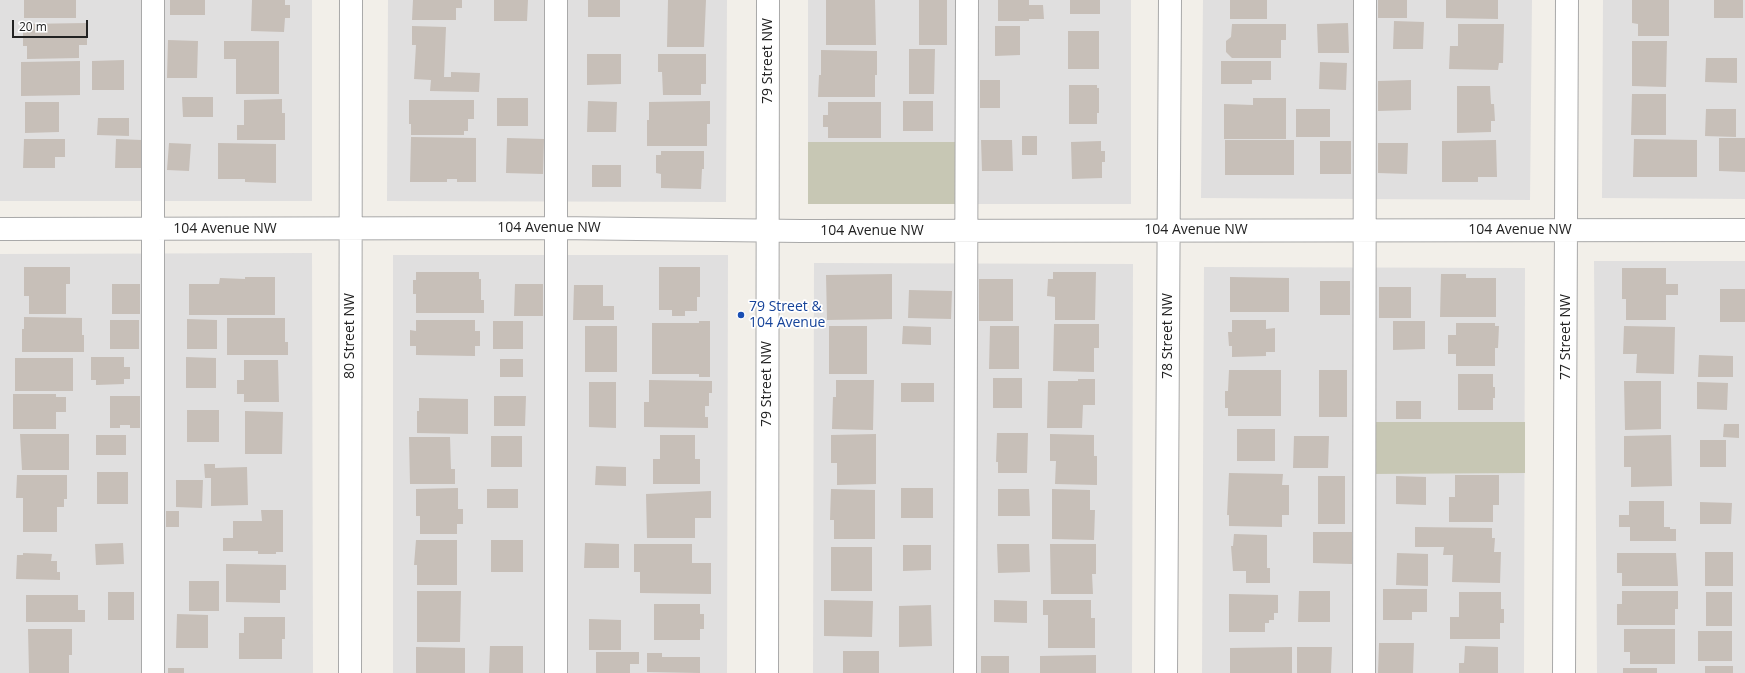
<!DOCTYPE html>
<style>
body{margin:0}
#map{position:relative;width:1745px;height:673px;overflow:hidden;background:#f2efe9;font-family:"Open Sans",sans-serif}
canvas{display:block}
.scale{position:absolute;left:12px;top:20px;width:76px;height:18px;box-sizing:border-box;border:2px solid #222;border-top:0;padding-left:5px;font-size:12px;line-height:14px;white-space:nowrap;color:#222;-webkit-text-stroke:3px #fff;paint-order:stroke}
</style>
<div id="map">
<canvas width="1745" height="673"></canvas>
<div class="scale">20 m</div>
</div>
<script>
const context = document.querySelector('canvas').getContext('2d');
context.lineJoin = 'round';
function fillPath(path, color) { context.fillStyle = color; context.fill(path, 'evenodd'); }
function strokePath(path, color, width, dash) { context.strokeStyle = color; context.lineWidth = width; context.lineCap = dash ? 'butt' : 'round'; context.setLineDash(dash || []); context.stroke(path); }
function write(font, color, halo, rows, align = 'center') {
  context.font = font + ' "Open Sans",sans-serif'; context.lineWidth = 3.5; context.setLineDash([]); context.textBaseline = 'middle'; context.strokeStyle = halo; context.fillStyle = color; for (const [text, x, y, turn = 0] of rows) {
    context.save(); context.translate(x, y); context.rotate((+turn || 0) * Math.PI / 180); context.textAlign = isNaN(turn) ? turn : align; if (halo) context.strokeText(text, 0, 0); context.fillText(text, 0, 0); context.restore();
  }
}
const residential = new Path2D(`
 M0,0h312v201h-312z
 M388,0h339l-1,202 -339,-1z
 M808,0h323v204h-323z
 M1203,0h329l-2,200 -329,-2z
 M1603,0h142v199l-143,-1z
 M312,253l1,420h-313v-419z
 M393,255h335l-1,418h-334z
 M1594,261h151v412h-148z
 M814,263l319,1 -1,409h-319z
 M1204,267l321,1 -1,405h-322z`);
const construction = new Path2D(`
 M808,142h149v62h-149z
 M1371,422h154v51l-154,1z`);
const building = new Path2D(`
 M24,0h52v18h-52z
 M170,0h35v15h-35z
 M252,0h33v5h5v13h-5l-1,14 -33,-1z
 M413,0h49v8h-6v12h-44z
 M494,0h34l-1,21h-33z
 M588,0h32v17h-32z
 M668,0h38l-2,47h-37z
 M826,0h49l1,45h-50z
 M919,0h28v45h-28z
 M998,0h31v5h14l1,14h-15v2h-31z
 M1070,0h30v14h-30z
 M1230,0h37v19h-37z
 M1378,0h29v18h-29z
 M1446,0h52v19l-52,-1z
 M1632,0h37v36h-31v-12l-6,-1z
 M1714,0h29v18h-29z
 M1394,21l30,1 -1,27h-30z
 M87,23v22h-8v13l-52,1v-13h-4v-22z
 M1348,23l1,30h-31l-1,-29z
 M1232,24h54v16h-5v18h-49l-6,-6v-11l5,-4z
 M1458,24h46l-1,39h-4l-1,7 -49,-1 1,-23h8z
 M412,26l34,1 -2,50h7v-5l29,1 -1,19 -49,-1 1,-11 -17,-1 2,-34h-4z
 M995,26h25v29l-25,1z
 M1068,31h31v38h-31z
 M168,40l30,1 -1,37h-30z
 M224,41h55v53h-43v-35h-12z
 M1632,41h35l-1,46 -34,-1z
 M909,49h26l-1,45h-25z
 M821,50l56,1v24h-2v22h-57l1,-22h2z
 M587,54h34v30l-34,1z
 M658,54h48v30h-5v11h-38l-1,-23h-4z
 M1706,58h31v25l-32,-1z
 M124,60v30h-32v-29z
 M80,61v34l-59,1v-34z
 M1221,61h50v19h-19v4h-31z
 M1320,62l27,1 -1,27 -27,-1z
 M980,80h20v28h-20z
 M1411,80v30l-33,1v-30z
 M1069,85h28v3h2v25h-2v11h-28z
 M1457,86h33l1,18h3l1,17h-4v11l-34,1z
 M1632,94h34v41h-35z
 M182,97h31v20h-30z
 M497,98h31v28h-31z
 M1253,98h33v41h-62v-35l29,1z
 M282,99v14h3v27h-48v-15h7v-25z
 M409,100h65v19h-6v12h-4v4h-53v-11h-2z
 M588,101l29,1 -1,30h-29z
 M710,101v23h-3v22h-60v-26h2v-18z
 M903,101h30v30h-30z
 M25,102h34v30l-34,1z
 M828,102h53v36h-53v-11h-5v-12h5z
 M1296,109h34v28h-34z
 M1706,109h30v28l-31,-1z
 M98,118h31v18l-32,-1z
 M1022,136h15v19h-15z
 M411,137l65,1v44h-19v-3h-10v3h-37z
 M507,138l37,1 -1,35 -37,-1z
 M1719,138h26v34l-26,-1z
 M24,139h41v18h-10v11h-32z
 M116,139l26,1 -1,28h-26z
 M1634,139l63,1v37h-64z
 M981,140h31l1,31h-31z
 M1225,140h69v35h-69z
 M1496,140l1,37h-19v5h-36v-41z
 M1101,141v10h4v11h-3v16l-30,1 -1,-37z
 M1320,141h31v33h-31z
 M169,143l22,1 -2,27 -22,-1z
 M218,143l58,1v39l-31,-1v-3h-27z
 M1378,143h30l-1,31 -29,-1z
 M661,151h43v18h-2l-1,20 -40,-1v-14l-5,-1v-18h5z
 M592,165h29v22h-29z
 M24,267h46v17h-4v30h-37v-18h-5z
 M659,267h41v30h-3v14h-12v5h-13v-6h-13z
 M1622,268h44v16h12v11h-12v25h-40v-21h-4z
 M416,272h63v7h2v21h3v13h-68v-19h-3v-14h3z
 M1053,272h43l-1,48h-40v-23l-8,-1 1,-17h5z
 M892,274v45l-65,1 -1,-45z
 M1441,274h25v4h30v39h-56z
 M245,277h30v38h-86v-31h30l1,-6 25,1z
 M1230,277l59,1v34h-59z
 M979,279h34v42h-34z
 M1320,281h30v34h-30z
 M112,284h28v30h-28z
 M515,284h28v32h-29z
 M574,285h29v21h11v14h-41z
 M1379,287h32v31h-32z
 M1720,289h25v33h-25z
 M909,290l43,1 -1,28 -43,-1z
 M24,317l58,1v17h2v17h-62v-23h2z
 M227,318h58v24h3v13h-61z
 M187,319l30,1v29h-30z
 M110,320h29v29h-29z
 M416,320h59v11h5v15h-5v10l-59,-1v-9h-6v-16l6,1z
 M1232,320h34v9l9,-1v24h-9v4l-34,1v-11h-3l-1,-14h4z
 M493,321h30v28h-30z
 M699,321h11v56h-11v-3h-47v-51h47z
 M1393,321h32v28l-32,1z
 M1456,323h39v3h4l-1,22h-3v18h-39v-12h-8v-19h8z
 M1054,324h45v24h-5v24l-41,-1z
 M585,326h32v46h-32z
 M829,326h38v48h-38z
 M903,326l28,1v18l-29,-1z
 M990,326h29v43h-30z
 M1624,326l51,1 -1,47 -38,-1 1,-19h-14z
 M1699,355l34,1v21h-35z
 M91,357h33v10h6v12h-6v5l-28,1v-5h-5z
 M186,357l30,1v30h-30z
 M15,358h58v33h-58z
 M500,359h23v18h-23z
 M244,360h34l1,42h-35v-8h-7v-14h7z
 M1229,370h52v46h-53v-8h-3v-17h3z
 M1319,370h28v47h-28z
 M1458,374h35v13h2v11h-2v12h-35z
 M993,378h29v30h-29z
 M1078,379h17v26h-12l-1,23h-35l1,-47h30z
 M649,380l63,1v12h-3v13h-4v11h3v11l-64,-1v-25h5z
 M836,380h38l-1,50 -41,-1 1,-32h3z
 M1624,381h37v48l-36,1z
 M589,382h27v46l-27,-1z
 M1697,382l31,1 -1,27 -30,-1z
 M901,383h33v19h-33z
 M13,394h43v3h10v15h-10v17h-43z
 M110,396h30v32h-10v-3h-10v3h-10z
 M494,396h32l-1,30h-31z
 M419,398l49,1v35l-51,-1v-22h2z
 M1396,401h25v18h-25z
 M187,410h32v32h-32z
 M245,411l38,1 -1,42h-37z
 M1724,424h15v14l-16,-1z
 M1237,429h38v32h-38z
 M997,433h31l-1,40h-29v-11h-2z
 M20,434h49v36h-47z
 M876,434v50l-39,1v-22h-6v-28z
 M1050,434l44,1v21h3v29l-42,-1 1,-23h-6z
 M96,435h30v20h-30z
 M660,435h35v24h5v25h-47v-25h7z
 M1671,435l1,51 -41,1v-20h-7v-31z
 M491,436h31v31h-31z
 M1294,436h35l-1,32h-35z
 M409,437h41l1,32h4v15h-45z
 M1700,440h26v27h-26z
 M204,464h11v4l32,-1 1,38 -37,1v-28h-6z
 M596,466l30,1v19l-31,-1z
 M97,472h31v32h-31z
 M1229,473l54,1 -1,11h7v30h-7v12l-53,-1v-11h-2z
 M17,475h50v24h-3v8h-7v25h-34v-34h-7z
 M1455,475h44v30h-6v17h-44v-25h6z
 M1318,476h27v48h-27z
 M1396,476l30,1v28l-30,-1z
 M176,480h27l-1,28 -26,-1z
 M458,488v21h5v15h-6v10h-37v-18h-4v-27z
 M901,488h32v30h-32z
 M487,489h31v19h-31z
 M831,489l44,1v49h-41v-19h-4z
 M998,489h31l1,27h-32z
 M1052,489l38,1v20h5l-1,30 -42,-1z
 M711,491v27h-16v20h-48l-1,-44z
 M1629,501h35v26h6v2h6v12h-46v-14h-11v-12h10z
 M1700,502l32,1 -1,21h-31z
 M261,510h22v42h-7v2h-18v-3h-35v-13h10v-17h29z
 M166,511h13v16h-13z
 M1415,527l77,1v10h3l-1,14h7l-1,31 -48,-1 1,-27h-10l1,-8h-29z
 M1313,532h39v32l-39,-1z
 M1234,534l33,1v33h3v15h-24v-12h-13l-2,-25h2z
 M416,540h41v45h-40v-20h-3z
 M491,540h32v32h-32z
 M123,543l1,21 -28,1 -1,-21z
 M585,543l34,1v24h-35z
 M634,544h58v19h19v31l-71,-1v-21h-6z
 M997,544h32l1,28 -32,1z
 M1050,544h46v30h-4l1,20h-42z
 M903,545h28v25l-28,1z
 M831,547h41v44h-41z
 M1705,552h28v34h-28z
 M23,553l29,1 -1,7h6v11h3v8l-44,-1 1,-24h6z
 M1397,553l31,1v32l-32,-1z
 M1617,553h59l2,33h-56v-13h-5z
 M226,564l60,1v25h-6v13l-54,-1z
 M189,581h30v30h-30z
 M1383,589h44v23h-15v8h-29z
 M417,591h44l-1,51h-43z
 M1299,591h31v31h-32z
 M1622,591h56v18h-3v16h-58v-21h5z
 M108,592h26v28h-26z
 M1459,592h42v17h3v14h-4v16h-50v-22h9z
 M1706,592h26v34h-26z
 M1229,594l49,1v18h-4v7h-5v3h-4v9h-36z
 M26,595h52v15h7v12h-59z
 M824,600l49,1 -1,36 -48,-1z
 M994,600l33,1v22l-33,-1z
 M1043,600h48v18h4v30h-47v-33h-5z
 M654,604h46v10h4v15h-4v11h-46z
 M931,605l1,41 -33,1v-41z
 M177,614l31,1v33h-32z
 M244,617h41v22h-3v20h-43v-26h5z
 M589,619l32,1v30h-32z
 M28,629h44v26h-3v18h-40z
 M1624,629h51v35h-45v-12h-6z
 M1698,631h34v30h-34z
 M1379,643h35l-1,30h-35z
 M490,646h33v27h-34z
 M1465,646l33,1v26h-39v-10h5z
 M416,647l49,1v25h-49z
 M1292,647v26h-62v-25z
 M1297,647h35l-1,26h-34z
 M843,651h36v22h-36z
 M596,652h43v12h-9v9h-34z
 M647,653h15v4h38v16l-53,-1z
 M1096,655v18h-56v-17z
 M981,656h28v17h-28z
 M1705,666h28v7h-28z
 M168,668h16v5h-16z
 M1623,668h34v5h-34z`);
const minor = new Path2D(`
 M0,229l556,-1 245,3 944,-1
 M153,673v-673
 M350,673l1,-673
 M556,673v-673
 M767,673l1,-673
 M965,673l2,-673
 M1166,673l4,-673
 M1364,673l1,-673
 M1564,673l3,-673`);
const markers = [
 [741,315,4,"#1a4fb4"]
];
const streetNames = [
 ["79 Street NW",768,61,-90],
 ["104 Avenue NW",549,228],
 ["104 Avenue NW",225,229],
 ["104 Avenue NW",1196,230],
 ["104 Avenue NW",1520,230],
 ["104 Avenue NW",872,231],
 ["80 Street NW",350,336,-90],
 ["78 Street NW",1168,336,-90],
 ["77 Street NW",1566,337,-90],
 ["79 Street NW",767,384,-90]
];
const transitNames = [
 ["79 Street &",749,307],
 ["104 Avenue",749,323]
];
fillPath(residential, '#e0dfdf');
fillPath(construction, '#c7c7b4');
fillPath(building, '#c7bfb8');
strokePath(minor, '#a9a9a9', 24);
strokePath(minor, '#fff', 22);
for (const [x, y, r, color] of markers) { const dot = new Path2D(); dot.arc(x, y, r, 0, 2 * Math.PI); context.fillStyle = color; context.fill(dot); strokePath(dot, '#fff', 1.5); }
write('14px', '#222', '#fff', streetNames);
write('14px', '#164399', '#fff', transitNames, 'left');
</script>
